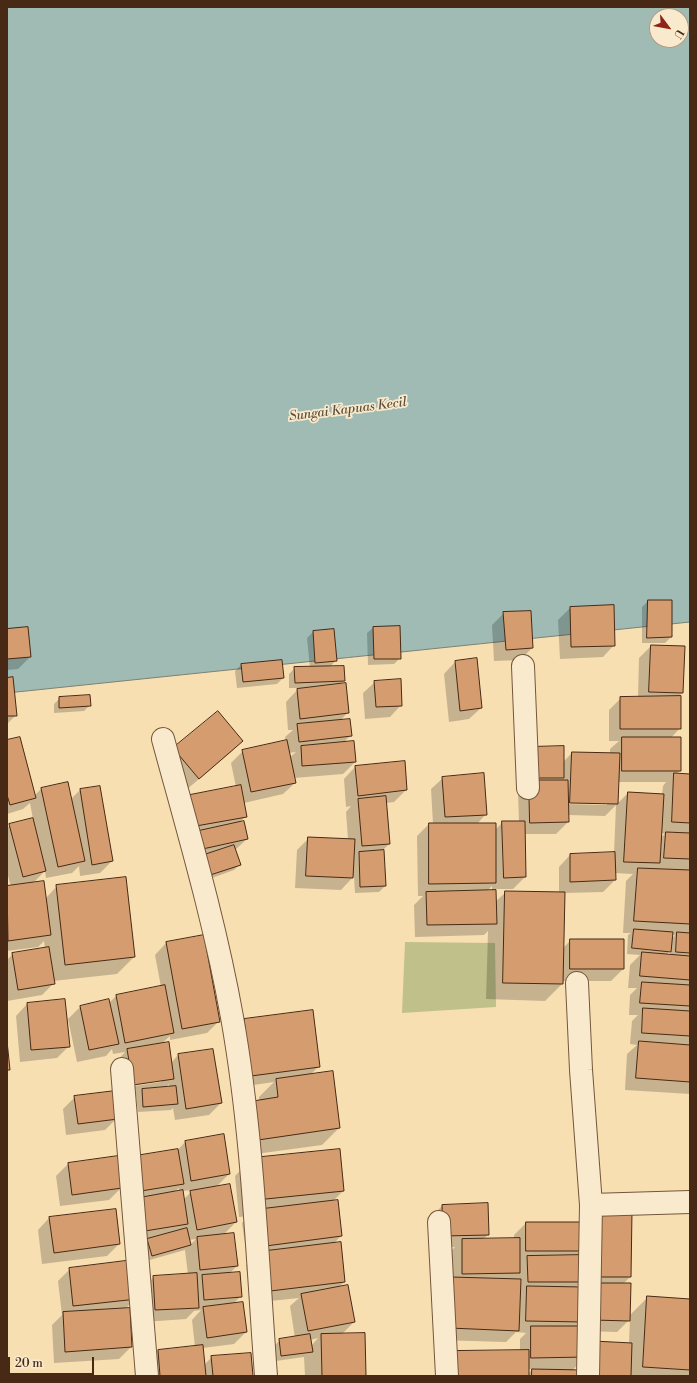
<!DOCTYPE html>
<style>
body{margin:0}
#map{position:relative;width:697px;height:1383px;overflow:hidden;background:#f8dfb2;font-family:"Libre Bodoni",serif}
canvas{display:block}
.frame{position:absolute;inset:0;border:8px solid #472915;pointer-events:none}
.north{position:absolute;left:649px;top:8px;width:40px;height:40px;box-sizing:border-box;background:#faeacd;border:1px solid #b29d83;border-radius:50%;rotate:122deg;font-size:11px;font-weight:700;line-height:16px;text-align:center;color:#472915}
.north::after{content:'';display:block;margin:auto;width:14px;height:18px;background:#8f2418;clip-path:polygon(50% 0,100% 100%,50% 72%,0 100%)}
.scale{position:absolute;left:8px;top:1357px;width:86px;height:18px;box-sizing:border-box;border:2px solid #472915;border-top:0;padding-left:5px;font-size:12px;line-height:14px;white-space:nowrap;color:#472915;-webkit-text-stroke:3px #faeacd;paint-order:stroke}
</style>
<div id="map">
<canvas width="697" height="1383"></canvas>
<div class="frame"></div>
<div class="north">U</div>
<div class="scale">20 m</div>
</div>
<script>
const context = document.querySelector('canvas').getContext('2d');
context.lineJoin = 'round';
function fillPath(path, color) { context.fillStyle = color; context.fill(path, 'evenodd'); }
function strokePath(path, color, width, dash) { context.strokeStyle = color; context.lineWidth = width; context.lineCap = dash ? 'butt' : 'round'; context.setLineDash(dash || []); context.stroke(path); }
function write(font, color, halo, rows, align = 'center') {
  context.font = font + ' "Libre Bodoni",serif'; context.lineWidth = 3.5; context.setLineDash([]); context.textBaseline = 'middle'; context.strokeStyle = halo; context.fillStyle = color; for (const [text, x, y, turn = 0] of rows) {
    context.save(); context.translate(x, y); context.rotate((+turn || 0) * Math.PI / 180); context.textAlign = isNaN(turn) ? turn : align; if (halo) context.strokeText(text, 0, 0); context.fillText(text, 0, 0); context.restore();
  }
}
const green = new Path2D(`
 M405,942l90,1 1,64 -94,6z`);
const water = new Path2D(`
 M7,7h683v615l-683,71zM657,16h24v24h-24z`);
const shadow = new Path2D(`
 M648,601h23v36l-6,6h-23v-36z
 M570,608l44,37 -11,12 -43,2 -2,-39z
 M504,613l28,35 -12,12 -26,1 -2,-36z
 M373,628l27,30 -6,6 -26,1 -1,-32z
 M7,630l23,27 -12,12 -11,1z
 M313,632l23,28 -6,7 14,14 -4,3 8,28 -8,9 11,14 -8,8h10l2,19 -12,12 -49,4 1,5 -12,11 -39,9 2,13 -7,7 8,16 -12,11 5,14 -6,6 -36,13 -20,-76 12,-12 46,-8 -5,-24 12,-12 43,-9 -1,-5 8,-7h-5l-2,-28 13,-14h-10v-14l6,-6h15l-3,-30zM296,752l-7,6 -1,-5z
 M651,646l31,47 -4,4 2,31 -9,10 9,33 -4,3 14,1v319l-65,-4 2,-36 10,-9 -7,-1 2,-23 6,-6h-9l1,-20 7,-7h-9l2,-23 10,-10 -13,-1 1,-19 3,-2h-8l3,-52 7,-7 -19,-1 1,7 -12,12 -39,1 -2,56 9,-9 52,29 -12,12h-49v3l-17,17 -59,-2 2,-68 -4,4 -69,2 -1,-32 9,-9h-5l-1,-60 12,-12h4l-2,-35 12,-11 43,36 -9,10 18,6 8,-8h16l-1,-29 4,-3h-3l44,-28 9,-9 38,1v-5l9,-8h-10v-31l12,-12h17l1,-40zM618,782h48l-3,4 -1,9 -34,-2 -11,11zM565,802l42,1v2l-42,-1zM616,805l-2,48 -44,2 -11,12v26l-53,-1 -11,10v-13h18l12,-12 -1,-43h32l12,-12v-7l37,1zM661,833l4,1 -5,4zM492,886v5h-5zM671,935h4l-4,5zM671,950l-1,6 -4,-1z
 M455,662l26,46 -12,11 -20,3 -5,-48z
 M241,665l42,13 -6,6 -40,4 -2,-17z
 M7,679l9,36 -9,9z
 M375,682l26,23 -11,12 -25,2 -2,-26z
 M60,698l30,7 -6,6 -30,2v-9z
 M7,741l27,55 7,-7 26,-6 4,16 9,-9 19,-3 13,74 -12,12 -20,3 -1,-10 -7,7 -26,5 -1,-7 -13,13 14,14 11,-12 77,71 -17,17 -64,7 1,2 -12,12 -35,6v-41l6,-6 32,-5 -1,-8 -6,6 -31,4v-64h4l-4,-15v-44l3,-3 23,-6 -3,-16 -7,6 -16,5z
 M242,741l-12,12 -44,37 -12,-41z
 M355,767l51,23 -12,12 -8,1 3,41 -8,8 4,34 -6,6 -24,1 -1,-17 -13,14 -46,-2 2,-38 12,-12 39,1 -2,-27 5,-6 -5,1 -2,-28z
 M166,943l53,78 -12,12 -37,7v-4l-9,8 10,19 7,-8 35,-5 8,53 -12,12 -34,5 -2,-12 -2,2 -33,2 -2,-17 -15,2 -5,-35 9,-10 -12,2 -1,-5 -6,7 -29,6 -9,-43 12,-12 29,-6v2l7,-7 45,-9 -6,-32zM161,1080v2l-33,5 -1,-2zM169,1084v3l-4,1z
 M27,1004l42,42 -12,12 -37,4 -4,-46z
 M245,1020l74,46 -9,9 29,53 -17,17 -81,11 18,-55v-4l15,-15 -34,5 -7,-55z
 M75,1097l42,21 -12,12 -39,5 -3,-26z
 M185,1142l44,32 -14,14 21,34 -13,13 14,31 -8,8 12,22 -8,8 13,28 -12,12 -31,4 1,17 8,-8 40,19h-104l-2,-14 12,-12 37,-3 -3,-27 9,-10 -7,1 -8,8 -42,3 -2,-33 12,-12 34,-2 -3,-25 -39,11 -4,-15 6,-6 -15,2 -4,-39zM179,1188v4l-6,1zM193,1190l-10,10 -1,-9zM196,1239l-6,6 -1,-5z
 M117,1157l4,31 -12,12 -49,6 -4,-30 12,-12z
 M252,1159l91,32 -10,10 8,35 -8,8 11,38 -6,6 16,34 -13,13 24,41h-60l-1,-19 -28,4 -2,-15 6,-6 15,-2 -5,-32 9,-8 -48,5 -5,-38 8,-8 -7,1 -5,-35 7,-7 -10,1 -4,-41zM318,1338l-7,8 -1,-6z
 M487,1204l1,31 -5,4h31v-4l12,-12 104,54 -7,7 6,32 19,-19 42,3v76h-253l83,-25v-12l6,-6 -10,-1 -10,10 -69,-2 13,-88 5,-5 -24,1 -1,-30 12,-12zM583,1280l-1,8h-7zM630,1319l-1,24 -43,7 -1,-19 32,1zM582,1321v6h-6zM581,1361v10h-9zM528,1369h5l-5,5z
 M49,1218l70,26 -12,12 -65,8 -4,-34z
 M70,1269l66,29 -11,11 6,38 -12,12 -65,4 -2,-38 10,-10 -4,-34z`);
const building = new Path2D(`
 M648,600h24v37l-25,1z
 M614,605l1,41 -44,1 -1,-40z
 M531,611l2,37 -27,2 -3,-38z
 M400,626l1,33h-27l-1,-32z
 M28,627l3,30 -24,2v-30z
 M334,629l3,32 -22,2 -2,-32z
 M651,645l34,1 -2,47 -34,-1z
 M477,658l5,50 -22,3 -5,-50z
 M282,660l2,18 -41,4 -2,-18z
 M344,666l1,15 -50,2 -1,-16z
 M13,677l4,39h-10v-38z
 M401,679l1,27 -26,1 -2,-26z
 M346,683l3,30 -49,6 -3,-30z
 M90,695l1,11 -32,2v-11z
 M681,696v33h-61v-32z
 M218,711l25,30 -44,38 -26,-31z
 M350,719l2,17 -53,6 -2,-18z
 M20,737l16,61 -26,7 -3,-10v-55z
 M622,737h59v34h-59z
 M287,740l9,43 -45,9 -9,-42z
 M354,741l2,21 -54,4 -1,-20z
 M564,746v32h-33l-1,-31z
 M572,752l48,1 -2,51 -48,-1z
 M405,761l2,29 -49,6 -3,-30z
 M484,773l3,42 -42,2 -3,-40z
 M674,773l16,1v49l-18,-1z
 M529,780h39l1,42 -39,1z
 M68,782l17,79 -27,6 -17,-79z
 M241,785l6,32 -51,9 -6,-31z
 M100,786l13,75 -21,4 -12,-76z
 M628,792l36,2 -4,69 -36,-1z
 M386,796l4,48 -28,2 -4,-47z
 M33,818l13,53 -23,6 -14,-53z
 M244,821l4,18 -50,11 -4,-18z
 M502,821h23l1,56 -22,1z
 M429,823h67v60l-67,1z
 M666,832l24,1v26l-26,-1z
 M308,837l47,2 -2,39 -47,-2z
 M234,845l7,20 -37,12 -6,-20z
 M384,850l2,36 -26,1 -1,-35z
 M615,852l1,28 -46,2v-28z
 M638,868l52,2v54l-56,-3z
 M126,877l9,80 -70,8 -9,-80z
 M44,881l7,54 -43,6 -1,-55z
 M496,890l1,34 -70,1 -1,-33z
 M505,891l60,1 -2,92 -60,-1z
 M634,929l39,3 -2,20 -39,-4z
 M677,932l13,1v20l-14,-1z
 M204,935l16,87 -38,7 -16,-87z
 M570,939h54v30h-54z
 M49,947l6,37 -37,6 -6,-37z
 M642,952l48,4v24l-50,-4z
 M642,982l48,3v21l-50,-3z
 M165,985l9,48 -49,10 -9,-48z
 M65,999l5,48 -39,3 -4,-47z
 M109,999l10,45 -30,6 -9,-44z
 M643,1008l47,3v25l-48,-3z
 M313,1010l7,57 -69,9 -7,-57z
 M7,1041l3,29h-3z
 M639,1041l51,4v37l-54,-4z
 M169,1042l5,37 -41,6 -6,-36z
 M213,1049l9,54 -36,6 -8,-55z
 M333,1071l7,57 -82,12 -5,-39 25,-4 -2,-18z
 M176,1086l2,18 -35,3 -1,-18z
 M115,1091l3,28 -40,5 -4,-28z
 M224,1134l6,40 -39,7 -6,-40z
 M178,1149l6,35 -43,7 -6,-35z
 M340,1149l4,42 -88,9 -4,-42z
 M118,1156l4,32 -50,7 -4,-32z
 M230,1184l7,38 -40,8 -7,-39z
 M183,1190l5,34 -43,7 -6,-33z
 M338,1200l4,36 -84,11 -4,-37z
 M488,1203l1,32 -46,1 -1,-31z
 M116,1209l4,35 -66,9 -5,-36z
 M595,1211h37l-1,66h-37z
 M526,1222h59v29h-59z
 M187,1228l4,17 -39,11 -5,-17z
 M234,1233l4,33 -38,4 -3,-33z
 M520,1238v35l-58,1v-35z
 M341,1242l4,40 -83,10 -4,-40z
 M582,1255v27h-54l-1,-26z
 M133,1260l4,39 -64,7 -4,-38z
 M240,1272l2,25 -38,3 -2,-25z
 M197,1273l2,35 -44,2 -2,-34z
 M451,1277l70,2 -2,52 -70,-3z
 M594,1283h37l-1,38 -37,-1z
 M348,1285l7,37 -47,9 -7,-37z
 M527,1286l56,1v35l-57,-1z
 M647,1296l43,3v71l-47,-3z
 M243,1302l4,30 -40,6 -4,-31z
 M130,1308l2,39 -67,5 -2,-40z
 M531,1326h55l1,31 -56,1z
 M365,1333l1,43h-44l-1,-42z
 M310,1334l3,18 -32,4 -2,-17z
 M593,1341l39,2 -1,33h-39z
 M203,1345l3,31h-46l-2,-26z
 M529,1350v26h-76v-25z
 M251,1353l2,23h-40l-2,-20z
 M532,1369l51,1v6h-51z`);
const minor = new Path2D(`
 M523,666l5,122
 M163,739c25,92 52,183 69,278 21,118 25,239 34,359
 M577,983l4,87 10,135 -3,171
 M122,1069l25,307
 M591,1205l99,-3
 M439,1222l8,154`);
const waterNames = [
 ["Sungai Kapuas Kecil",348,410,-7]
];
fillPath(green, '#c0c18a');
fillPath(water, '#9fbbb3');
strokePath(water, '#7c8174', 1);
fillPath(shadow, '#0003');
fillPath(building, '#d59d6f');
strokePath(building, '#472915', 1);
strokePath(minor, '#73563c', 24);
strokePath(minor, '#faeacd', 22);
write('italic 13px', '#5d4e3c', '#faeacd', waterNames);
</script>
